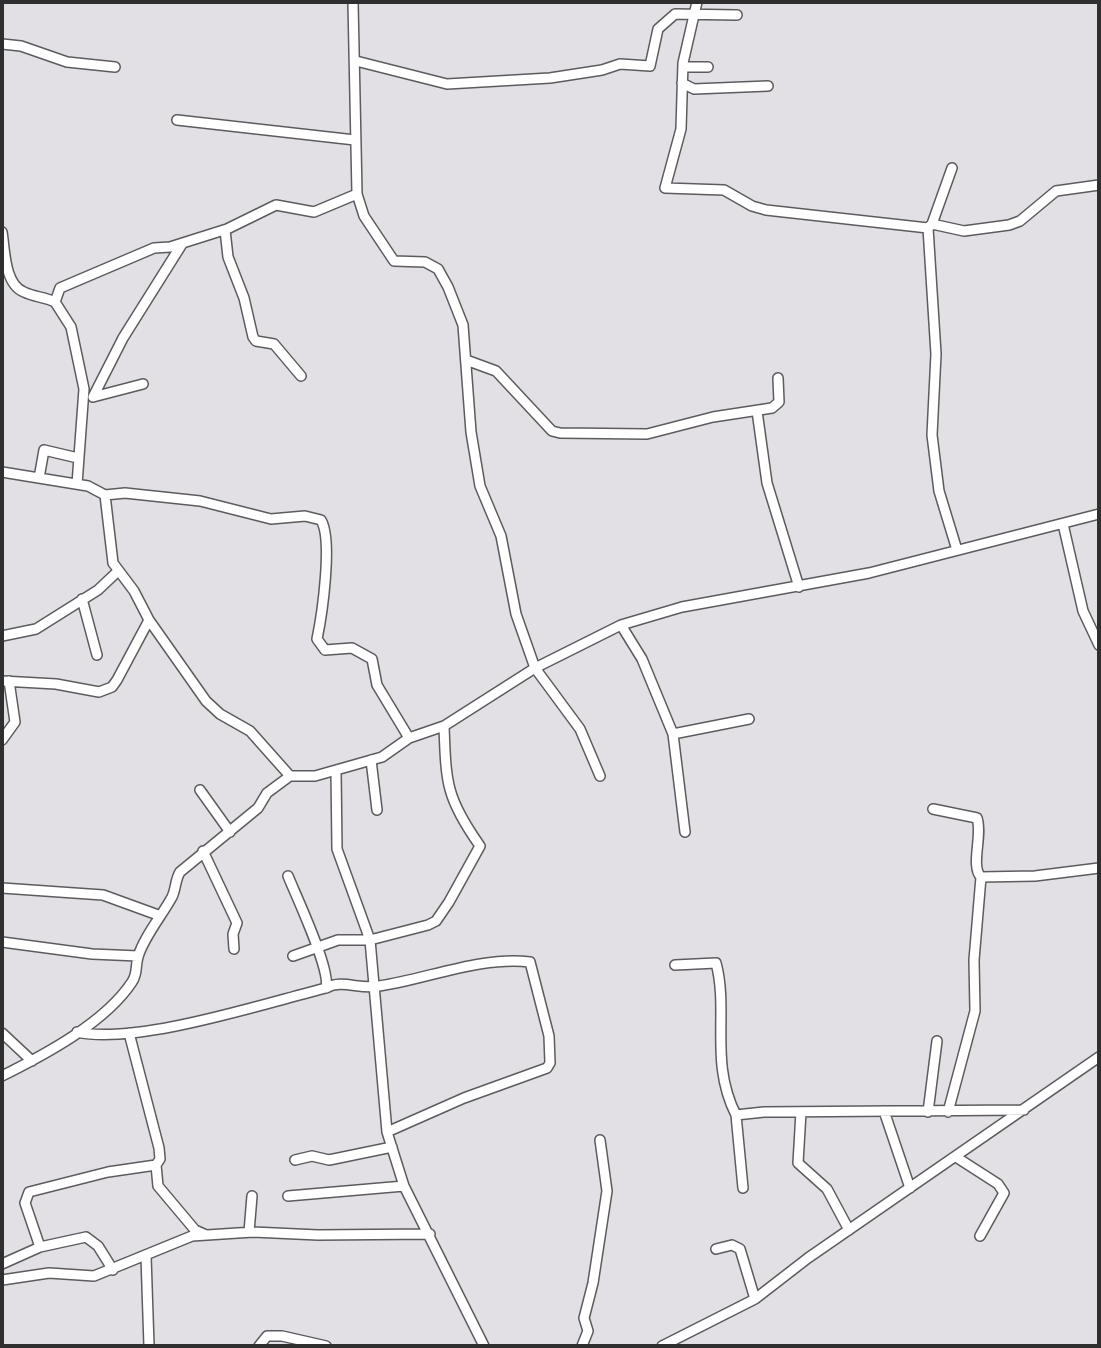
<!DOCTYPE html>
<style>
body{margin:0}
#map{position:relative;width:1101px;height:1348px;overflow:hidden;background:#e2e0e4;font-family:Karla,sans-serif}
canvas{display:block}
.frame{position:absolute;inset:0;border:4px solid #302f30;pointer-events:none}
</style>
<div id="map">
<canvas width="1101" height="1348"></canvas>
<div class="frame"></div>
</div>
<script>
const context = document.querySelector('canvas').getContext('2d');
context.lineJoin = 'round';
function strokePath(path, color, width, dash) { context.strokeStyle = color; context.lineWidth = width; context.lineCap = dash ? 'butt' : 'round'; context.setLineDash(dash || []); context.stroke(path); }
const minor = new Path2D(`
 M353,2l4,192 7,22 30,45 31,1 13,7 10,18 15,38 8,107 9,54 21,50 15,78 19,54 45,61 20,47
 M697,2l-14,61 -2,66 -16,59 59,2 28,16 14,4 162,18
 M2,44l19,2 46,16 48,5
 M356,61l91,23 103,-6 52,-8 18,-6 30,2 8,-37 17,-15 62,1
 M683,67h25
 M682,83l12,6 74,-3
 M177,120l178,20
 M952,168l-20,56 -4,4 8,126 -4,81 7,56 18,59
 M932,224l32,7 45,-6 11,-4 36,-30 43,-6
 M225,230l3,27 16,41 9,39 3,4 18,3 27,32
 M2,232c3,17 2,52 22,60 10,5 21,5 31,10
 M466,360l30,11 56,60 8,2 87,1 66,-17 59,-9 7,-6 -1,-24
 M93,397l30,-59 59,-94
 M93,397l50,-13
 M757,411l10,72 32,104
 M2,472l86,14 17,9 20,-2 75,8 71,18 34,-3 16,4c12,20 1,95 -4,119l8,11 27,-2 20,11 5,26 32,53
 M39,478l5,-28 34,8
 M77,484l7,-95 -13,-62 -16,-25 5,-14 94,-40 16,-1 57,-18 49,-24 38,7 43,-18
 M1063,524l20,87 16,34
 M82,599l15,56
 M149,620l57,81 14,13 30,17 40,45
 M621,625l21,34 31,75 12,98
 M2,636l34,-7 62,-39 19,-18
 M2,681l54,3 43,8 13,-5 5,-7 32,-60 -15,-29 -21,-28 -8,-68
 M673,734l76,-15
 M2,740l13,-18 -6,-41
 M371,760l6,50
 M336,771l1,78 33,91 17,192 17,54 80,160
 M200,790l30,42
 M933,809l44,9c6,17 -7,48 4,59l54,-1 64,-8
 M203,851l34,72 -4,11 1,15
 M288,876c9,22 43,94 38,112
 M2,888l101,7 55,20
 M2,942l90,12 46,2
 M293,956l45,-16h32l58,-15 8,-4 13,-19 31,-56c-34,-48 -34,-63 -36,-120
 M675,965l41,-2c13,49 -7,99 20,152l7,73
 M77,1032c60,13 185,-28 249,-44 16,-9 34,2 53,-2 48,-7 102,-30 151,-24l19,74 1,27 -3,5 -83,30 -77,34
 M2,1033l30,28
 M129,1033l30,115 1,11 -4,6 2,21 37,44 9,4
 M2,1076c42,-21 103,-53 130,-94 6,-9 3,-15 6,-25 5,-19 25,-43 34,-60 4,-8 3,-17 8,-25l78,-64 9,-15 23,-17h25l67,-19 27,-19 35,-12 91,-58 86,-43 61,-18 187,-34 230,-59
 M884,1111l26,77
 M801,1112l-3,51 29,26 22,41
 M928,1112l9,-71
 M948,1112l27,-101 -1,-51 7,-83
 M736,1115l28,-3 260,-2
 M956,1157l42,27 6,9 -24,43
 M295,1160l17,-4 17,4 63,-13
 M288,1196l116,-10
 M249,1232l3,-36
 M40,1247l-15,-44 4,-11 79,-20 48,-7
 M716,1249l16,-4 8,4 15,50
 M146,1256l3,90
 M2,1264l38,-17 46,-10 12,9 15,24
 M2,1280l47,-7 45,3 98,-40 61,-4 65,3 112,-1
 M259,1346l8,-10h15l44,10
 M582,1346l6,-15 -4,-13 9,-35 14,-92 -7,-51
 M662,1346l93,-47 53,-41 291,-201`);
strokePath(minor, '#5d5b5e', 12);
strokePath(minor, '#fff', 9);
</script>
